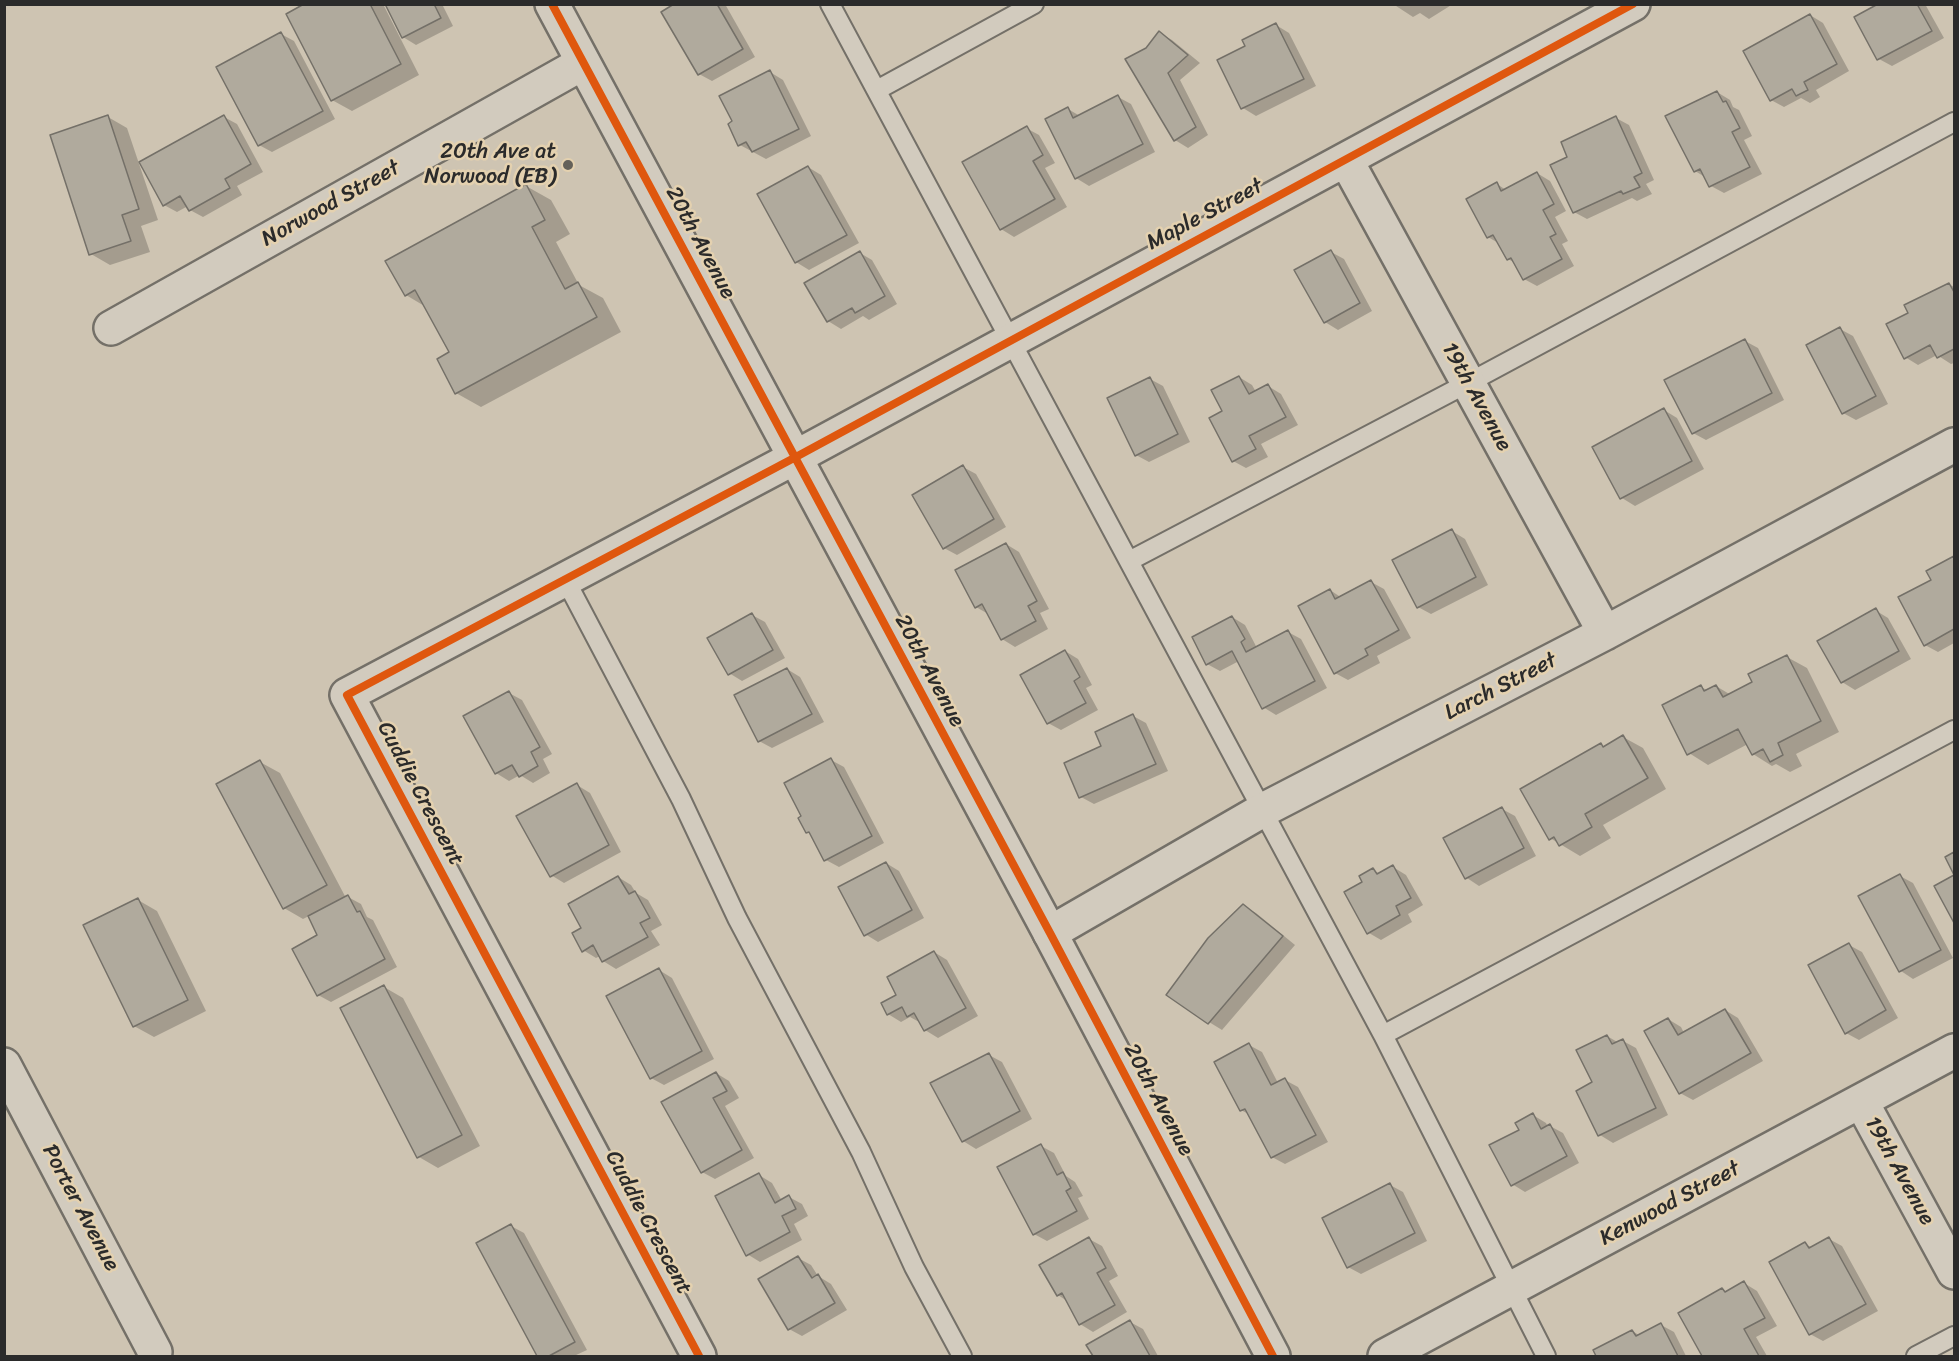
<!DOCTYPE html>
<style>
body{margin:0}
#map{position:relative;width:1959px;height:1361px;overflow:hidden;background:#cec4b2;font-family:Sriracha,sans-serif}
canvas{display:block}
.frame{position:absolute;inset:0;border:6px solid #2b2b2b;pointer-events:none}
</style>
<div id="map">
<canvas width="1959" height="1361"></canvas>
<div class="frame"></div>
</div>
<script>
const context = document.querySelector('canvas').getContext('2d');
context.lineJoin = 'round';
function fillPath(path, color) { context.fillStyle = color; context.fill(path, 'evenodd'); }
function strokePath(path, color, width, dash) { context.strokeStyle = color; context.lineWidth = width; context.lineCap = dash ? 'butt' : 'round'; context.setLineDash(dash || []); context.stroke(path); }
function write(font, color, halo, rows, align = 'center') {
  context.font = font + ' Sriracha,sans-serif'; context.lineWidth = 5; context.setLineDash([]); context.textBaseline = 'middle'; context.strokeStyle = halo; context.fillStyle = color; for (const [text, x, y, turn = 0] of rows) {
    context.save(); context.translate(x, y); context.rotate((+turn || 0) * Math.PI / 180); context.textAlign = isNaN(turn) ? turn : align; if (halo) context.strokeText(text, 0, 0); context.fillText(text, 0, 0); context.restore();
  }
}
const shadow = new Path2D(`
 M307,4h76l36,71 -67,36 -20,-11z
 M386,4h56l11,22 -37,19 -13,-8z
 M677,4h48l30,53 -43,24 -13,-7z
 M1393,4h60l-24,15 -9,-6 -7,4z
 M1881,4h44l19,34 -52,28 -13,-7z
 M1810,15l13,8 26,48 -33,19 4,7 -10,6 -9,-5 -17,9 -13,-7z
 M1276,25l13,8 27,53 -60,30 -13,-8 -24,-47 28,-15z
 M1159,33l13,7 28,23 -20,17 28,55 -20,13 -13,-8 -29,-91z
 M281,34l13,7 41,78 -63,33 -13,-7z
 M770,72l13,8 28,56 -45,23 -26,-14z
 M1717,92l13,8 3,7 6,3 13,26 -8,4 18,34 -38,19 -13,-7 -6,-9 -10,-6z
 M1118,97l13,7 24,48 -66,34 -13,-8 -8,-69 12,7z
 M108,117l19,11 31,92 -17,6 9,26 -40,13 -19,-11z
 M224,117l13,7 26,48 -26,14 5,9 -39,22 -13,-7 -2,-4 -11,6 -13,-7z
 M1616,118l13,7 25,55 -8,4 6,10 -15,7 -5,-3 -45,21 -13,-7 -5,-55z
 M1026,128l13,7 16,28 -10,5 22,39 -53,30 -13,-8z
 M808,167l13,8 38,68 -50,27 -13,-8z
 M1537,173l13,8 16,30 -11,6 13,24 -6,3 12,22 -37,20 -13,-7 -9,-16 -7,-4 -8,-15 -12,-7 9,-53 9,6z
 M526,186l25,14 19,34 -14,8 23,43 24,13 18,34 -140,75 -25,-14 -5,-40 -25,-46 -20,-12z
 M1331,252l13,7 28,52 -34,19 -13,-8 -29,-51z
 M860,253l12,7 25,44 -28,16 -6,-4 -22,13 -13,-8z
 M1949,284l5,3v76l-3,1 -14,-9 -19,10 -13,-8 5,-44z
 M1840,329l13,7 35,68 -32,16 -13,-7z
 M1745,341l13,7 26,52 -78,40 -13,-7z
 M1239,377l13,8 4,7 12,-6 13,8 17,31 -37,19 7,13 -22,11 -13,-7 -9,-49z
 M1150,379l13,7 27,56 -41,20 -13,-7z
 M1664,410l13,8 27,51 -69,37 -13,-8z
 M963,467l13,7 30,53 -49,28 -13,-7z
 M1452,531l13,8 23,46 -57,29 -13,-7z
 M1006,544l13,8 30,57 -9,4 8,16 -33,18 -13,-8 -12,-24 -14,-8z
 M1954,557v86l-16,9 -13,-7 8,-64 -5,-10z
 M1371,582l13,7 27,49 -34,18 3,7 -32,17 -13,-7 -5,-83 12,8z
 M1875,610l13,8 23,41 -56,31 -13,-8z
 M752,615l13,7 20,36 -43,23 -13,-8z
 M1232,617l13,8 12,23 31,-16 13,7 26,49 -51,27 -13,-8 -24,-46 -19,10 -13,-7z
 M1065,651l13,8 14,26 -6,3 12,22 -37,20 -13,-7z
 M1787,657l20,11 32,64 -43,22 6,12 -12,6 -14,-8 -4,2 -19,-12 -5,-10 -40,21 -19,-12 12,-66 6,3 9,-4 15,9 23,-12z
 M787,669l13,8 24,45 -52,26 -13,-7z
 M509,693l13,7 30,54 -9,5 7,14 -17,10 -13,-8 -11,6 -13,-8z
 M1133,716l13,7 22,48 -74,33 -13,-7 22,-50z
 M1623,737l20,11 23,41 -63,36 8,13 -31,18 -30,-18 51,-93 4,2z
 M831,760l13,7 40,76 -45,24 -13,-7 -13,-25 -6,-3z
 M260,762l20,11 66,125 2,-1 13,7 6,13 6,3 24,47 -66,35 -13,-7 1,-59 -10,-20 -6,3 -19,-11z
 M577,785l13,8 31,59 -57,31 -13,-8z
 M1502,809l13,7 21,40 -57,30 -12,-8 -22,-39z
 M886,863l13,8 25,47 -46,24 -13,-8z
 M1393,867l13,8 17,30 -15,9 4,8 -31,18 -12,-7 -5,-51 9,-12 7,4z
 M1900,876l13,7 40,75 -40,21 -12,-8z
 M1954,876v44l-18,-34z
 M618,877l13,8 5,8 12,7 14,25 -11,6 9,14 -44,24 -13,-8 -3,-5 -4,2 -13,-8v-22z
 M138,900l19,11 49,100 -52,26 -20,-11z
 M1243,906l13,7 39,32 -73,85 -13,-8z
 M1849,945l13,7 36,66 -39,22 -13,-7z
 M934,952l13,8 31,56 -40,22 -13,-8 -4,-7 -11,-6 -9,5 -13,-8 10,-19z
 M659,970l13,8 42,81 -50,26 -13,-7z
 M384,987l19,11 77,148 -42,22 -19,-11z
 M1725,1010l13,8 25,43 -70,39 -13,-7 -12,-74 13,8 3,6z
 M1607,1036l12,7 4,-2 13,7 32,67 -55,28 -13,-8 -22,-44 16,-8z
 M1249,1045l13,7 16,31 7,-3 13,7 30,55 -43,22 -13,-7 -22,-42 -9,-5z
 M989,1055l13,7 30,57 -56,30 -13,-8z
 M716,1073l13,8 10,17 -14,8 29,52 -39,21 -13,-7z
 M1533,1115l13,8 2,4 2,-1 13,7 16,30 -54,29 -13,-8 9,-54z
 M1041,1146l13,7 12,23 9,6 8,14 -5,2 11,21 -42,22 -13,-7z
 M759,1175l13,8 10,18 7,-4 13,7 6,12 -14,8 8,16 -42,22 -13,-8z
 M1390,1185l13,7 24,49 -66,33 -13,-7z
 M511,1226l13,7 63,117 -13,6h-35l-61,-112z
 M1089,1239l13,7 16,30 -9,5 18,31 -34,20 -13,-8 -13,-23 -9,-6z
 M1829,1239l13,7 36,65 -55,30 -13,-7 -5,-90 8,4z
 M798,1258l13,7 7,11 13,8 16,26 -45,26 -13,-7z
 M1744,1283l13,8 20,35 -21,11 11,19h-63l-24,-43 42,-23 5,2z
 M1130,1322l13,7 15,27h-64l-6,-11z
 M1661,1325l13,7 12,24h-88l-3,-5 37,-20 7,4z`);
const building = new Path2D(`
 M304,4h66l31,60 -70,37 -45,-87z
 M385,4h49l7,14 -39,20z
 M674,4h43l26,45 -45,26 -37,-63z
 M1878,4h39l15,27 -55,29 -23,-43z
 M1810,14l27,50 -33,18 4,8 -12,6 -4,-7 -22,12 -27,-50z
 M1276,23l28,56 -63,30 -24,-49 28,-14 -3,-6z
 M1159,31l29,24 -20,18 28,54 -22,14 -49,-82 21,-11z
 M281,32l42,79 -65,35 -42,-79z
 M770,70l29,59 -47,23 -6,-10 -8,4 -10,-22 4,-3 -13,-25z
 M1717,91l6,11 3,-1 14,27 -8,4 18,35 -41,20 -9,-18 -6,3 -29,-56z
 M1118,95l25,49 -68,35 -30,-60 23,-12 5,11z
 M108,115l31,94 -17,6 9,26 -42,14 -39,-120z
 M224,115l27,49 -26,15 5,9 -41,23 -9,-15 -17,10 -24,-44z
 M1616,116l26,57 -8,4 6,10 -17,7 -2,-3 -48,22 -23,-48 17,-8 -6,-15z
 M1027,126l16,29 -10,6 22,38 -55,31 -38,-68z
 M808,166l39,69 -52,28 -38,-69z
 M1537,172l17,32 -11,6 13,24 -6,3 12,22 -39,21 -12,-22 -4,2 -14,-25 -6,3 -21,-39 31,-17 4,9z
 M526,184l19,36 -13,7 33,62 13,-7 19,35 -142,77 -18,-35 12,-7 -34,-62 -10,6 -20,-35z
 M1331,250l29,53 -36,20 -30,-53z
 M860,251l25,45 -30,17 -3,-5 -25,14 -23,-39z
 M1949,283l5,9v57l-17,9 -7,-13 -26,14 -18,-35 22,-11 -4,-8z
 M1840,327l36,69 -34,18 -36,-69z
 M1745,339l27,54 -80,41 -28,-54z
 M1239,376l10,18 19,-10 18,33 -37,19 7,13 -24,13 -23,-44 13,-7 -11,-21z
 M1150,377l28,57 -43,22 -28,-58z
 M1664,408l28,53 -72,38 -28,-52z
 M963,465l31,54 -51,30 -31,-54z
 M1452,529l24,48 -59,31 -25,-48z
 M1006,543l31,58 -9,5 8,15 -35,19 -19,-36 -7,4 -20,-38z
 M1954,556v73l-30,17 -26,-49 33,-17 -5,-9z
 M1371,580l28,50 -34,19 3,6 -34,19 -36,-68 32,-17 5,10z
 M1876,608l23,43 -58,32 -24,-42z
 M752,613l21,37 -45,25 -21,-37z
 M1232,616l13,23 -4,3 5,10 42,-22 27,51 -53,28 -30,-58 -26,14 -14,-28z
 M1065,650l15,27 -6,4 12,22 -39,21 -27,-49z
 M1787,655l34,66 -43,22 5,12 -13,7 -7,-13 -11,6 -14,-26 -51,26 -25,-50 39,-20 3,6 12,-6 7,12 29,-15 -4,-8z
 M787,668l25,46 -54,28 -24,-47z
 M509,691l31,56 -9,5 7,14 -19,11 -7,-12 -17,9 -32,-58z
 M1133,714l23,50 -77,34 -15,-35 37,-17 -6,-14z
 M1623,735l25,43 -63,36 7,13 -33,19 -5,-9 -5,3 -29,-51 81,-46 2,4z
 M831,758l41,78 -48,25 -15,-29 -3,1 -8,-15 3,-2 -17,-33z
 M260,760l67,125 -44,24 -67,-125z
 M577,783l32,62 -59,32 -34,-61z
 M1502,807l22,41 -59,31 -22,-41z
 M1954,852v71l-20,-37 20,-11 -9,-18z
 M886,862l26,48 -48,26 -26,-49z
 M1393,865l18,33 -15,8 4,9 -33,19 -23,-42 18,-10 -3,-6 14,-8 4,6z
 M1900,874l41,76 -42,22 -41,-76z
 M618,876l11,18 6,-3 15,27 -10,5 8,14 -46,25 -9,-17 -11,7 -10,-19 9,-5 -13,-24z
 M348,895l9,17 3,-1 25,48 -68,37 -25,-47 25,-14 -9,-19z
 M138,898l50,102 -55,27 -50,-102z
 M1243,904l40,32 -75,88 -42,-29 42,-57z
 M1849,943l37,67 -41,24 -37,-69z
 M934,951l32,57 -42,23 -10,-18 -7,4 -5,-10 -15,8 -6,-12 15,-8 -9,-18z
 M659,968l43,83 -52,28 -44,-83z
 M384,985l78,150 -45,23 -77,-150z
 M1725,1009l26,44 -72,41 -35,-63 24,-13 10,17z
 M1607,1035l5,9 11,-5 33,69 -58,28 -22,-45 16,-9 -16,-32z
 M1249,1043l22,42 14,-7 31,57 -45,23 -26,-49 -5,2 -26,-49z
 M989,1053l31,58 -58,31 -32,-59z
 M716,1072l11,19 -14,7 29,52 -41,23 -40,-71z
 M1533,1113l8,16 9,-5 17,32 -56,30 -22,-41 30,-15 -4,-7z
 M1041,1144l16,31 6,-3 8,16 -5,3 11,20 -44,24 -36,-68z
 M759,1173l16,30 14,-8 7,14 -14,7 8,16 -44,24 -31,-60z
 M1390,1183l25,50 -68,35 -25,-50z
 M511,1224l64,118 -26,14h-12l-61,-113z
 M1089,1237l17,31 -9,5 18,32 -36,20 -17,-32 -5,3 -18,-31z
 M1829,1237l37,67 -57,31 -40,-73 36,-20 4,6z
 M798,1256l14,22 6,-4 17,29 -47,27 -30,-51z
 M1744,1281l21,37 -21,11 15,27h-57l-24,-43 44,-25 3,4z
 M1130,1320l20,36h-57l-7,-11z
 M1661,1323l17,33h-82l-3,-6 39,-20 4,6z`);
const service = new Path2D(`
 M830,4l553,1031 163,321
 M877,90l157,-86
 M1129,561l339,-178 486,-261
 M565,579l116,220 56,119 124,234 53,115 48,89
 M1383,1035l571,-305
 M1916,1356l38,-20`);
const minor = new Path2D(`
 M1346,160l259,473
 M111,328l472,-265
 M1050,933l213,-123 342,-177 349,-188
 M4,1065l151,287
 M1861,1101l93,171
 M699,1356l-352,-661 447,-237 839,-454
 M1385,1356l569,-305`);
const tertiary = new Path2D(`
 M552,4l498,929 223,423`);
const cycleway = new Path2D(`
 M552,4l498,929 223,423
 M699,1356l-352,-661 447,-237 839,-454`);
const markers = [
 [568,165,6,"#64615a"]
];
const poiNames = [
 ["20th Ave at",556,152],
 ["Norwood (EB)",556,177]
];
const streetNames = [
 ["Norwood Street",331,204,-29],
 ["Maple Street",1205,215,-28],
 ["20th Avenue",700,243,62],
 ["19th Avenue",1476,397,61],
 ["20th Avenue",929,671,62],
 ["Larch Street",1501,687,-27],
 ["Cuddie Crescent",420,794,62],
 ["20th Avenue",1158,1100,62],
 ["19th Avenue",1899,1171,61],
 ["Kenwood Street",1670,1204,-28],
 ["Porter Avenue",80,1208,62],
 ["Cuddie Crescent",648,1223,62]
];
fillPath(shadow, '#0003');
fillPath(building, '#b0aa9d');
strokePath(building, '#747068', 1.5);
strokePath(service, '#747068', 22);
strokePath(minor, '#747068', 38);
strokePath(tertiary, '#747068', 38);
strokePath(service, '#d2cbbe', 18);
strokePath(minor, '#d2cbbe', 33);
strokePath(tertiary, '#d2cbbe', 33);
strokePath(cycleway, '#df570e', 8);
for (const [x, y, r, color] of markers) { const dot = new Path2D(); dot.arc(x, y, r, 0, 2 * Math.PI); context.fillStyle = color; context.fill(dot); strokePath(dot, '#e4d1af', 2); }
write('22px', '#2b2b2b', '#e4d1af', poiNames, 'right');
write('22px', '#2b2b2b', '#e4d1af', streetNames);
</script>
